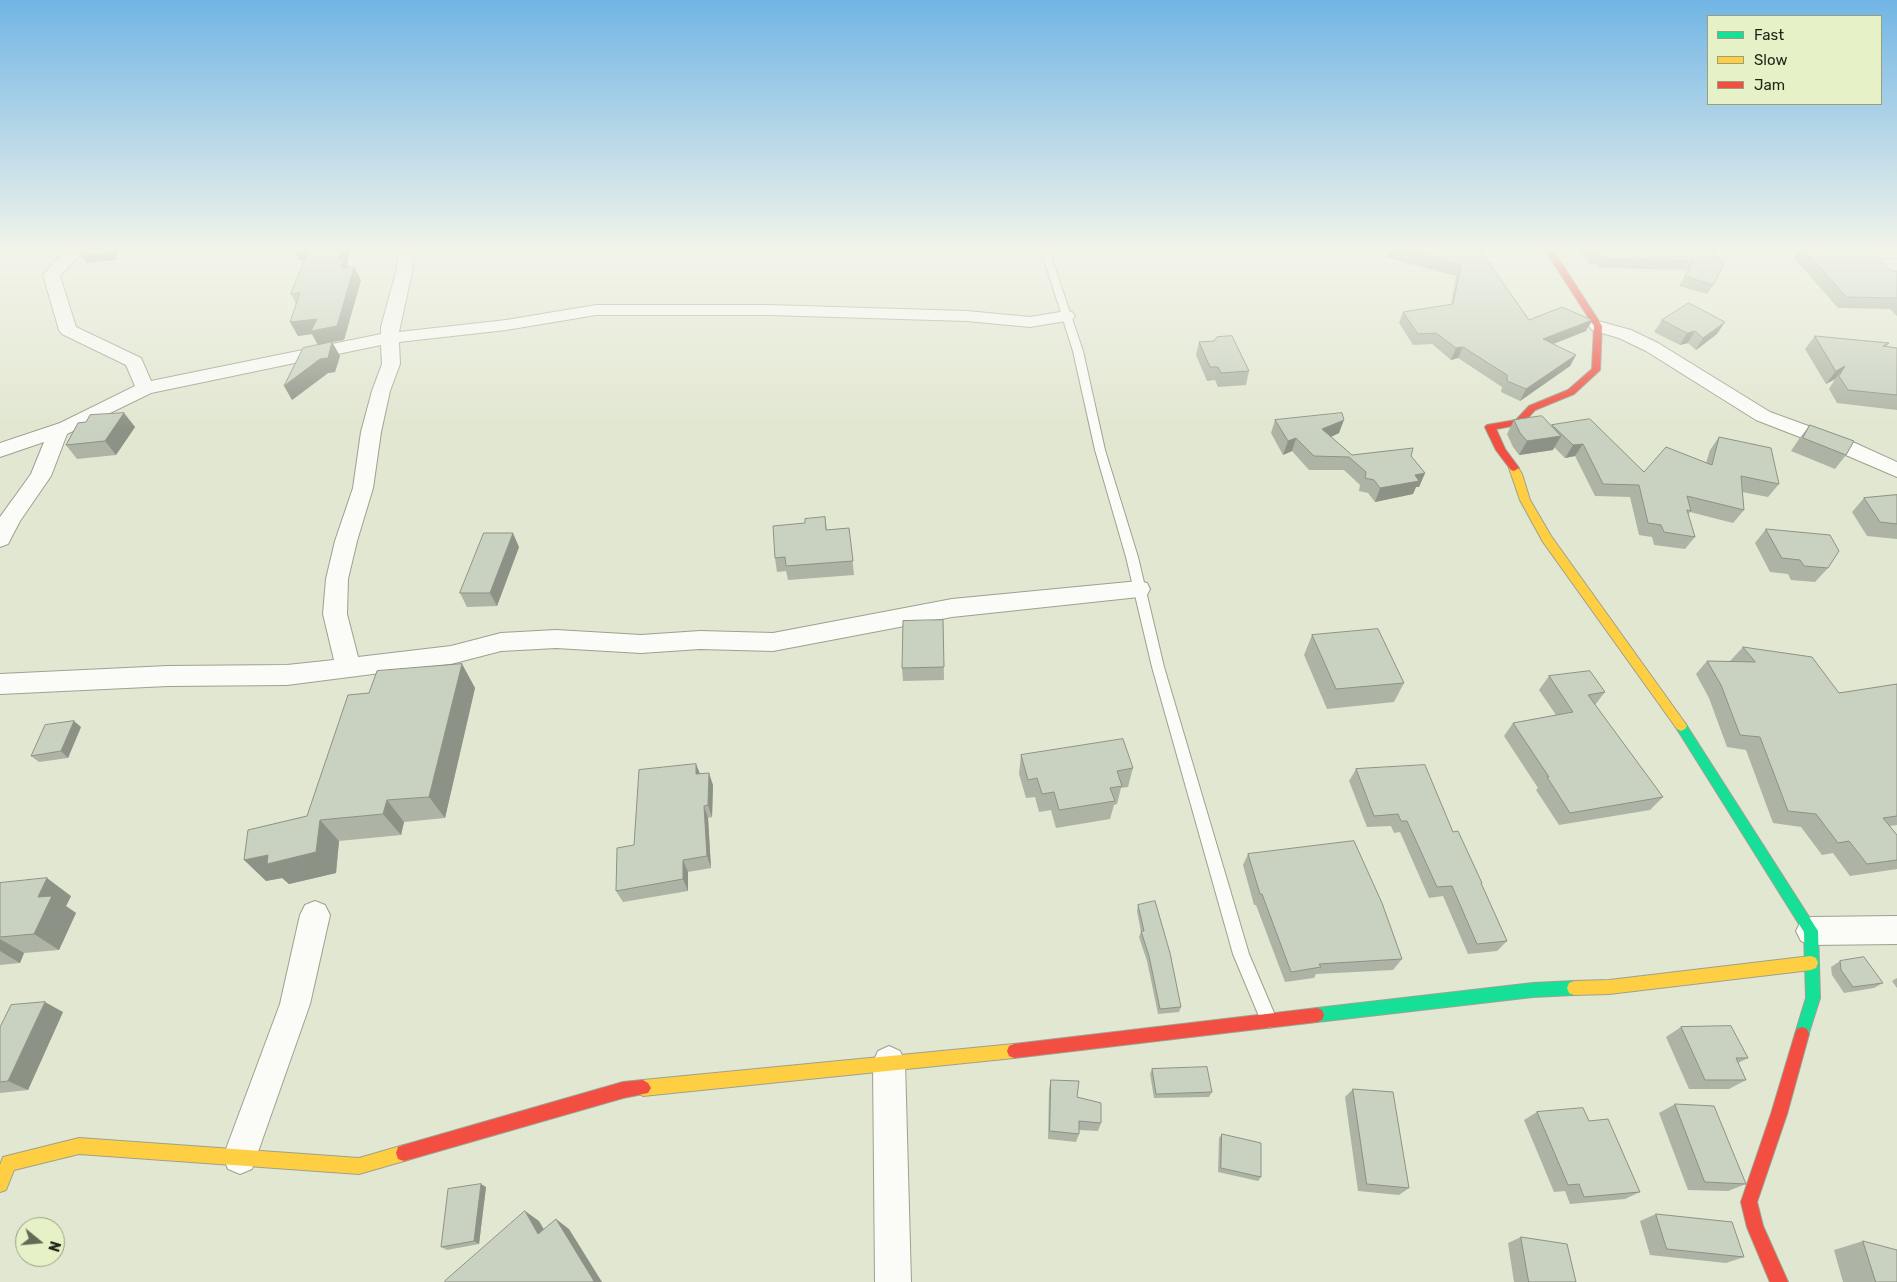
<!DOCTYPE html>
<style>
body{margin:0}
#map{position:relative;width:1897px;height:1282px;overflow:hidden;background:#e2e7d1;font-family:Rubik,sans-serif}
canvas{display:block}
.legend{position:absolute;left:1707px;top:15px;width:175px;height:90px;box-sizing:border-box;background:#e6f1c7;border:1px solid #98a080;margin:0;padding:6px 9px;list-style:none;font-size:15px;color:#222616}
.legend li{display:flex;align-items:center;gap:10px;height:25px}
.legend b{width:25px;border:1px solid #98a080}
.north{position:absolute;left:15px;top:1217px;width:50px;height:50px;box-sizing:border-box;background:#e6f1c7;border:1px solid #98a080;border-radius:50%;rotate:107deg;font-size:14px;font-weight:700;line-height:20px;text-align:center;color:#222616}
.north::after{content:'';display:block;margin:auto;width:18px;height:22px;background:#656a57;clip-path:polygon(50% 0,100% 100%,50% 72%,0 100%)}
</style>
<div id="map">
<canvas width="1897" height="1282"></canvas>
<ul class="legend">
<li><b style="height:6px;background:#16e098"></b>Fast</li>
<li><b style="height:6px;background:#ffcf43"></b>Slow</li>
<li><b style="height:6px;background:#f24e42"></b>Jam</li>
</ul>
<div class="north">N</div>
</div>
<script>
const context = document.querySelector('canvas').getContext('2d');
context.lineJoin = 'round';
function strokePath(path, color, width, dash) { context.strokeStyle = color; context.lineWidth = width; context.lineCap = dash ? 'butt' : 'round'; context.setLineDash(dash || []); context.stroke(path); }
function fillPath(path, color) { context.fillStyle = color; context.fill(path, 'evenodd'); }
const lane = new Path2D(`
 M1041,250h8l34,101 22,99 33,107 26,110 85,287 28,66 -2,6 -6,2 -6,-2 -30,-72 -81,-287 -26,-110 -31,-107 -22,-99z`);
const street = new Path2D(`
 M65,250h20l-25,26 16,51 65,31 10,23 230,-47v-7l15,-55 3,-22h16l-3,22 -13,60 107,-12 90,-15h173l198,6 63,6 36,-6 6,1 3,4 -3,4 -42,7 -63,-6 -198,-6h-173l-90,15 -107,12 1,22 -10,27 -9,41 -8,56 -16,53 -9,38 -1,35 11,43 93,-11 50,-13 55,-3 85,5 59,-4 73,2 179,-34 187,-18 8,2 3,6 -3,6 -8,2 -187,20 -179,34 -73,-2 -59,4 -85,-5 -55,3 -50,13 -164,21 -119,1 -168,8v-20l168,-8 119,-1 47,-5 -11,-46 3,-35 9,-38 18,-53 8,-56 11,-41 10,-27 -1,-19 -230,48 -84,41 -16,42 -31,45 -12,23 -8,3v-30l31,-43 13,-32 -44,15v-14l60,-20 75,-37 -9,-21 -64,-31 -3,-4 -16,-55z
 M1844,250h53v9l-45,-4 -6,-2z
 M1598,321l33,9 27,13 112,69 85,31 42,19v15l-56,-24 -85,-33 -110,-69 -27,-13 -27,-8 -3,-4 3,-4z
 M315,901l10,4 5,10 -20,89 -58,165 -12,5 -12,-5 -5,-12 57,-153 20,-89 5,-10z
 M1897,916v28l-86,1 -10,-4 -5,-10 5,-10 10,-4z
 M889,1046l11,5 5,11 6,220h-36l-2,-220 5,-11z`);
const fast = new Path2D(`
 M1681,721l4,2 133,208 2,67 -13,41 -5,2 -5,-2 -2,-5 11,-36 -2,-66 -127,-203 -2,-3 2,-3z
 M1574,981l5,2 2,5 -2,5 -5,2 -41,2 -216,25 -5,-2 -2,-5 2,-5 5,-2 216,-25z`);
const slow = new Path2D(`
 M1514,465l3,1 5,8 8,26 21,36 134,187 2,3 -2,3 -4,2 -4,-2 -134,-187 -23,-42 -11,-32z
 M1811,956l5,2 2,5 -2,5 -5,2 -202,24 -35,1 -5,-2 -2,-5 2,-5 5,-2 35,-1z
 M1014,1044l5,2 2,5 -2,5 -5,2 -371,38 -5,-3 -3,-5 3,-5 5,-3z
 M79,1138l280,20 45,-13 6,2 2,6 -2,6 -6,2 -45,13 -280,-20 -65,16 -8,20 -6,2v-27l3,-8z`);
const jam = new Path2D(`
 M1545,250h8l49,76 -2,44 -26,24 -39,16 -13,14 -26,5 9,20 14,19 -5,3 -3,-1 -15,-20 -11,-23 2,-2 29,-5 13,-14 39,-16 24,-21 2,-43z
 M1317,1008l5,2 2,5 -2,5 -5,2 -303,36 -5,-2 -2,-5 2,-5 5,-2z
 M1802,1027l5,2 2,5 -22,80 -30,88 6,24 25,56h-18l-23,-55 -6,-25 30,-88 24,-80 2,-5z
 M643,1080l5,3 3,5 -3,5 -25,5 -219,63 -6,-2 -2,-6 2,-6 6,-2 219,-63z`);
const wall = new Path2D(`
 M294,250h56l-3,14 1,3 13,13 -17,60 -12,2 8,14 -5,16 -7,1 -36,27 26,-55 -6,-11 -14,2 -8,-14 6,-18 -5,-10 14,-34 -5,1z
 M1387,250h93l49,70 57,11 -33,13 23,11 -6,11 -50,35 -19,-9 1,-5 -44,-29 -7,2 -19,-16 -19,1 -14,-22 4,-11 48,-7 5,-29 -69,-18z
 M1579,250h133l1,35 -6,9 -28,-8 9,-16 -89,-2 -3,-4h-6z
 M1798,250h72l21,21h6v45l-7,-7 -52,-1 -45,-51z
 M1662,320l55,14 -21,16 -8,-7 -8,2 -26,-13z
 M1815,336l74,7 -3,4 11,1v62l-60,-7 -8,-14 6,-10 -9,5 -21,-35z
 M1214,341l35,30 -3,14 -28,2 -3,-7 -8,1 -11,-26 3,-13z
 M124,413l11,14 -19,28 -39,4 -11,-14z
 M1275,420l64,13 -8,4 21,18 59,1 14,17 -6,14h-3l-3,7 -38,8 -7,-9 -9,-2 1,-6 -16,-15h-35l-17,-19 -9,4 -12,-22z
 M1514,420l38,6 92,46 62,-9 4,-13 9,-13 60,47 -11,13 -26,-5 2,18 -11,13 -43,-11 -2,3 7,22 -10,12 -31,-4 -2,-8 -13,-2 -9,-38 -35,-1 -20,-40 -10,2 -11,-11 -1,3 -34,5 -6,-8 -6,-13z
 M1810,425l36,30 -11,14 -44,-18 8,-12z
 M1897,495v44l-30,-3 -15,-24 12,-14z
 M825,517l2,13 22,-2 5,47 -66,5 -2,-9 -9,1 -2,-14 30,-35z
 M1766,529l62,39 -13,14 -24,-2 -3,-6 -18,-2 -15,-29z
 M519,547l-22,59 -30,1 -7,-14z
 M943,620l1,60 -41,1 -1,-13z
 M1312,635l92,48 -10,19 -67,7 -23,-54z
 M1743,647l96,46 58,-9v141l-7,1 7,9v34l-47,7 -17,-23 -11,2 -21,-28 -28,-4 -27,-73 -19,-3 -18,-49 -13,-24 11,-13h24h-1z
 M462,664l13,24 -30,130 -41,4 -3,13 -62,6 -3,32 -47,11 -7,-6 -16,3 41,-65 62,-123z
 M1549,676l56,16 -10,13 68,92 -13,13 -91,15 -23,-35 2,-2 -34,-52 9,-13 43,-8 -17,-25z
 M81,727l-13,31 -29,4 -8,-6z
 M1021,755l112,13 -5,19 -7,1 -4,16 -3,1 -4,14 -54,9 -5,-18 -12,2 -4,-15 -9,1 -7,-24z
 M1356,769l97,63 29,51 -1,1 26,57 -10,10 -29,3 -25,-58 -14,2 -29,-66 -6,1 -3,-7 -24,1 -18,-46z
 M700,774l13,11 -1,32 -4,1 3,50 -23,4v19l-65,11 -7,-11 18,-46z
 M1248,854l154,105 -9,11 -77,4 -2,4 -29,4 -29,-77h-2l-11,-40z
 M0,883l71,13 -5,10 10,7 -17,37 -35,3 -4,10 -20,2z
 M1138,905l43,102 -2,5 -21,2 -11,-53 -8,-24 2,-5 -4,-21z
 M1840,961l43,22 -9,5 -30,5 -12,-18 -1,-8z
 M1897,978v10l-5,-7z
 M63,1012l-35,78 -28,3v-66z
 M1681,1027l67,31 -10,5 8,17 -17,9h-40l-23,-52z
 M1152,1069l60,23 -3,5 -55,1 -4,-24z
 M1051,1080l26,17 24,26 -3,8 -19,-1v4l-3,8 -28,-3 1,-50z
 M1353,1089l56,99 -10,7 -41,-4 -13,-94z
 M1675,1104l71,80 -18,7 -40,-1 -29,-77z
 M1537,1112l52,9 51,71 -15,7 -55,5 -5,-13 -11,1 -30,-72z
 M1222,1134l39,43 -3,4 -40,-9 1,-34z
 M486,1187l-7,57 -32,6 -6,-3z
 M1656,1214l88,43 -18,6 -76,-8 -10,-34z
 M1521,1237l55,45h-62l-6,-39z
 M1863,1241l34,41h-54l-9,-32z`);
const shadedWall = new Path2D(`
 M112,250h7l-4,10 -28,3 -5,-7z
 M294,250h20l4,7 -18,4z
 M340,250h10l-3,14 3,8 -9,-4 -3,-9z
 M354,267l7,13 -17,60 -12,2 8,14 -5,16 -7,1 -36,27 -8,-14 34,-41 -6,-11 -14,2 -8,-14z
 M1592,320l-6,11 -48,19 5,-11z
 M1725,322l-8,12 -21,16 7,-12z
 M1695,331l-7,12 -8,2 7,-12z
 M1463,347l-5,11 -7,2 5,-12z
 M1576,355l-6,11 -50,35 6,-12z
 M1845,366l-10,13 -9,5 10,-13z
 M124,413l11,14 -19,28 -11,-14z
 M1344,420l-5,13 -21,10 4,-14z
 M1561,436l-8,14 -34,5 8,-14z
 M1296,438l-4,13 -9,4 5,-14z
 M1583,444l-8,12 -10,2 8,-13z
 M1425,473l-6,14h-3l-3,7 -38,8 5,-14 35,-13z
 M513,533l6,14 -22,59 -7,-13z
 M462,664l13,24 -30,130 -16,-21z
 M74,721l7,6 -13,31 -7,-7z
 M696,764l5,12 -5,-2z
 M709,773l4,12 -1,32 -4,-12z
 M387,800l17,22 -3,13 -18,-21z
 M704,806l4,12 3,50 -4,-12z
 M320,820l19,21 -3,32 -47,11 -7,-6 -16,3 -22,-21 24,-5z
 M683,860l5,12v19l-5,-12z
 M47,878l24,18 -5,10 10,7 -17,37 -25,-16 4,-37z
 M0,939l24,14 -4,10 -20,-12z
 M45,1002l18,10 -35,78 -20,-9z
 M481,1184l5,3 -7,57 -5,-3z
 M525,1211l14,10 13,22 -14,-9z
 M556,1219l13,10 33,53h-10z`);
const building = new Path2D(`
 M85,250h27l-2,3 -28,3z
 M309,250h31l-2,9h6l-3,9 13,-1 -17,59 -26,5 6,-12 -27,3 10,-29 -9,1z
 M1402,250h78l49,70 33,-13 30,13 -49,19 33,16 -50,34 -19,-8v-6l-44,-28 -7,1 -20,-15 -18,1 -15,-22 50,-8 8,-39z
 M1591,250h121l12,14 -11,21 -28,-9 9,-15 -90,-2 -3,-4h-6z
 M1804,250h66l21,21h6v27l-50,-1z
 M1689,303l36,19 -22,16 -8,-7 -8,2 -25,-13z
 M1232,336l17,35 -28,2 -3,-6h-8l-11,-25 15,-1 3,-4z
 M1815,336l74,7 -6,3 14,2v47l-49,-5 -9,-14 6,-10 -9,5z
 M332,342l-4,16 -8,1 -36,27 19,-38z
 M124,413l-19,28 -39,4 12,-22 8,-1 4,-7z
 M1342,413l2,7 -22,9 30,26 61,-7 -2,8 14,17 -10,2 4,6 -39,7 -6,-8 -9,-2 1,-6 -17,-15 -35,-1 -18,-18 -8,3 -13,-21z
 M1542,416l19,20 -34,5 -7,-8 -6,-13z
 M1590,419l54,53 22,-25 46,18 7,-28 52,11 8,36 -38,-8 3,34 -57,-14 4,15 -4,-1 8,27 -31,-5 -3,-7 -13,-2 -9,-38 -36,-1 -20,-40 -10,1 -21,-20z
 M1810,425l44,16 -8,14 -43,-17z
 M1897,495v29l-17,-2 -16,-24z
 M825,517l1,13 23,-2 4,33 -67,5 -1,-9 -10,1 -2,-32 32,-3v-4z
 M1766,529l64,6 9,16 -11,17 -24,-2 -4,-6 -18,-2z
 M484,533h29l-23,60h-30z
 M943,620l1,47 -42,1 1,-47z
 M1378,629l26,54 -68,6 -24,-54z
 M1743,647l69,10 27,36 58,-9v132l-14,2 14,17v25l-30,4 -18,-23 -11,2 -22,-29 -28,-3 -28,-74 -20,-2 -19,-50 -14,-24 48,1z
 M462,664l-33,133 -42,3 -4,14 -63,6 -4,32 -49,12 1,-9 -24,5 4,-30 59,-14 41,-121 21,-2 8,-22z
 M1590,671l15,21 -17,3 75,102 -93,16 -23,-36h2l-36,-54 60,-11 -24,-36z
 M74,721l-13,30 -30,5 14,-31z
 M1123,739l10,29 -16,3 5,15 -12,2 5,13 -56,9 -5,-18 -12,2 -5,-16 -9,2 -7,-25z
 M696,764v10l13,-1 -1,32 -4,1 3,50 -24,4v19l-67,12 1,-43 17,-3 5,-75z
 M1425,765l28,67 5,-1 24,52h-1l26,58 -30,3 -25,-58 -15,1 -30,-66h-6l-3,-7 -24,2 -18,-47z
 M1354,841l28,62 20,56 -83,5 2,3 -30,5 -29,-78h-2l-12,-40z
 M47,878l-9,19 14,-1 -18,38 -34,3v-54z
 M1155,901l15,52 11,54 -21,2 -11,-53 -8,-25h3l-6,-26z
 M1864,957l19,26 -30,4 -12,-17 -1,-9z
 M45,1002l-37,79 -8,1v-55l11,-22z
 M1731,1026l17,32h-12l10,22h-41l-24,-53z
 M1207,1067l5,25 -56,2 -4,-25z
 M1051,1080l28,1 -2,16 24,6v20l-22,-2v13l-29,-3z
 M1353,1089l40,3 16,96 -42,-4z
 M1675,1104l39,2 32,78 -41,-2z
 M1583,1108l6,13 19,-2 32,73 -56,5 -5,-13 -11,1 -31,-73z
 M1222,1134l39,9v34l-40,-9z
 M481,1184l-7,57 -33,6 7,-58z
 M525,1211l13,23 18,-15 38,62 -2,1h-147v-1z
 M1656,1214l76,8 12,35 -77,-8z
 M1521,1237l46,7 9,38h-47z
 M1863,1241l34,9v32h-21z`);
strokePath(lane, '#9da190', 2);
strokePath(street, '#9da190', 2);
strokePath(fast, '#9da190', 2);
strokePath(slow, '#9da190', 2);
strokePath(jam, '#9da190', 2);
fillPath(lane, '#fbfbf8');
fillPath(street, '#fbfbf8');
fillPath(fast, '#16e098');
fillPath(slow, '#ffcf43');
fillPath(jam, '#f24e42');
fillPath(wall, '#adb4a5');
fillPath(shadedWall, '#8d9286');
fillPath(building, '#c9d1c0');
strokePath(building, '#8d9286', 1);
const sky = context.createLinearGradient(0, 0, 0, 429);
sky.addColorStop(0, '#71b5e5');
sky.addColorStop(0.58, '#f2f4ea');
sky.addColorStop(1, '#f2f4ea00');
context.fillStyle = sky;
context.fillRect(0, 0, 1897, 429);
</script>
